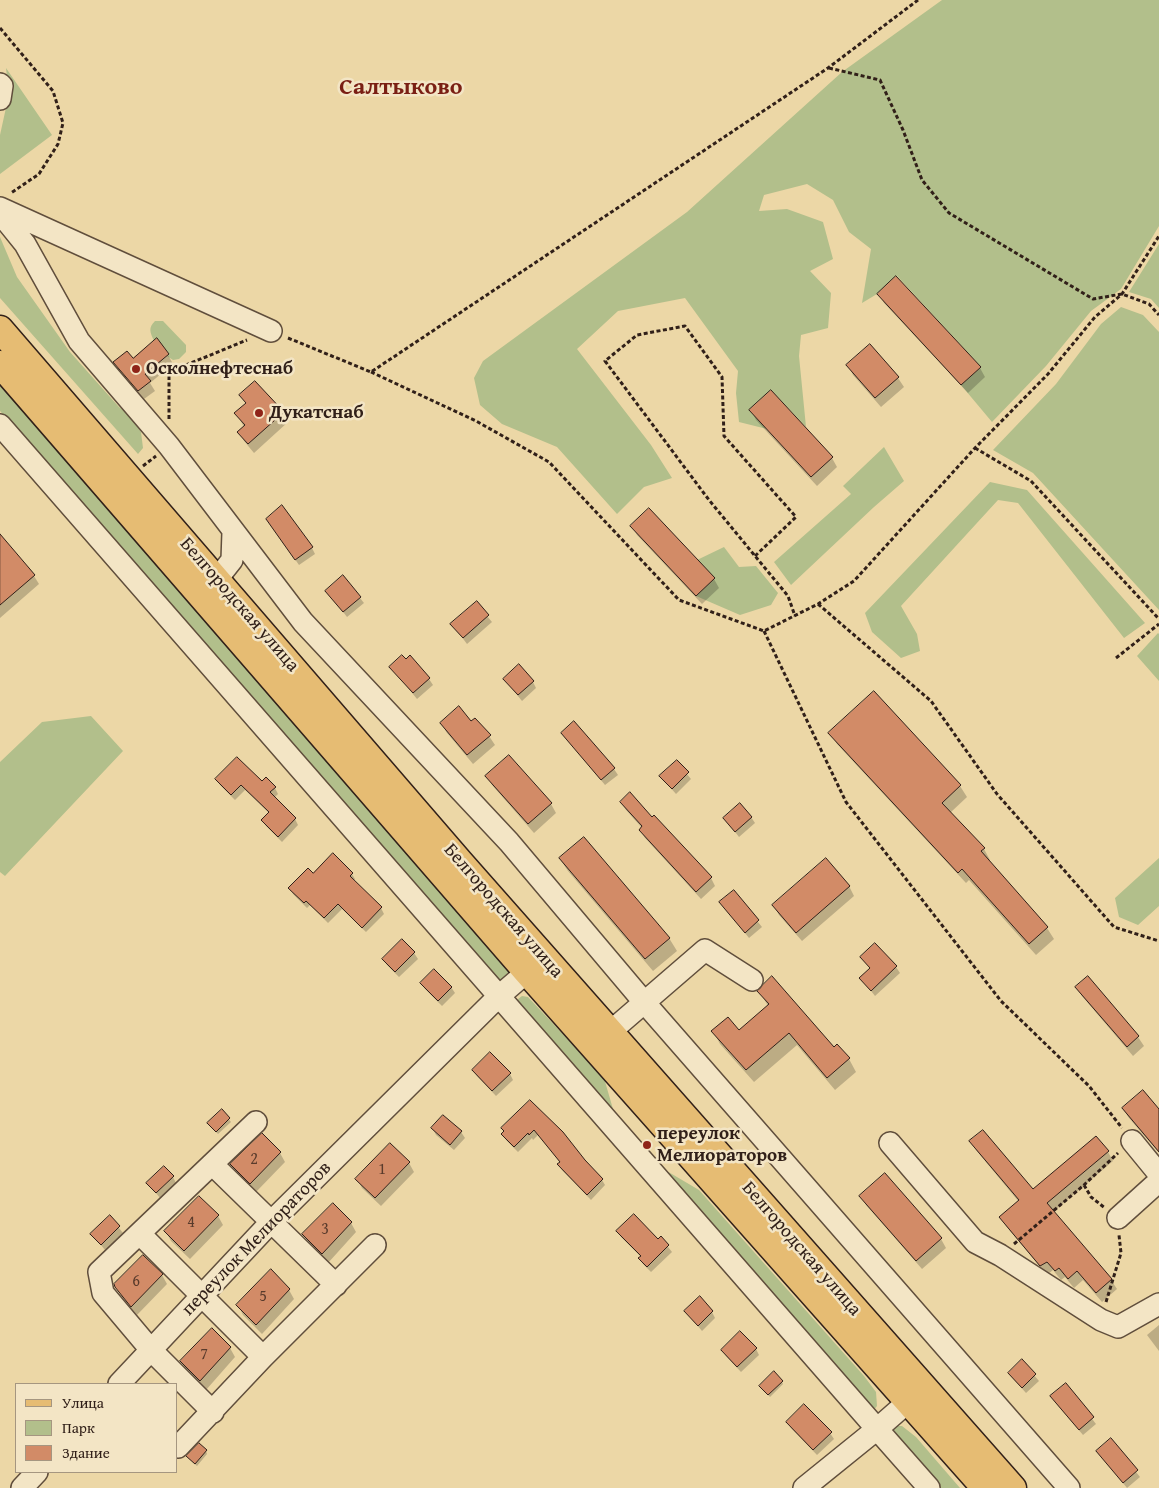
<!DOCTYPE html>
<meta charset="utf-8">
<style>
body{margin:0}
#map{position:relative;width:1159px;height:1488px;overflow:hidden;background:#ecd7a6;font-family:"Gentium Book Plus",serif}
canvas{display:block}
.legend{position:absolute;left:15px;top:1383px;width:162px;height:90px;box-sizing:border-box;background:#f3e5c5;border:1px solid #a59680;margin:0;padding:6px 9px;list-style:none;font-size:15px;color:#312019}
.legend li{display:flex;align-items:center;gap:10px;height:25px}
.legend b{width:25px;border:1px solid #a59680}
</style>
<div id="map">
<canvas width="1159" height="1488"></canvas>
<ul class="legend">
<li><b style="height:6px;background:#e6bc73"></b>Улица</li>
<li><b style="height:14px;background:#b2bf8b"></b>Парк</li>
<li><b style="height:14px;background:#d28b67"></b>Здание</li>
</ul>
</div>
<script>
const context = document.querySelector('canvas').getContext('2d');
context.lineJoin = 'round';
function fillPath(path, color) { context.fillStyle = color; context.fill(path, 'evenodd'); }
function strokePath(path, color, width, dash) { context.strokeStyle = color; context.lineWidth = width; context.lineCap = dash ? 'butt' : 'round'; context.setLineDash(dash || []); context.stroke(path); }
function write(font, color, halo, rows, align = 'center') {
  context.font = font + ' "Gentium Book Plus",serif'; context.lineWidth = 5; context.setLineDash([]); context.textBaseline = 'middle'; context.strokeStyle = halo; context.fillStyle = color; for (const [text, x, y, turn = 0] of rows) {
    context.save(); context.translate(x, y); context.rotate((+turn || 0) * Math.PI / 180); context.textAlign = isNaN(turn) ? turn : align; if (halo) context.strokeText(text, 0, 0); context.fillText(text, 0, 0); context.restore();
  }
}
const green = new Path2D(`
 M942,0h217v226l-38,63 -30,22 -45,55 -54,56 -31,-37 20,-18 -84,-91 -20,18 -15,9 9,-54 -22,-17 -16,-32 -26,-16 -43,11 -5,16 28,-2 36,13 10,37 -23,12 21,22 -3,35 -27,7 -2,21 7,71 -35,-37 -22,20 18,19 -28,-7 -3,-29 2,-22 -53,-73 -67,13 -41,38 74,96 21,33 -28,9 -27,27 -60,-67 -55,-23 -22,-19 -6,-27 9,-17 204,-149 155,-140z
 M6,68l46,67 -52,39v-39l9,-41z
 M0,237l17,40 53,75 49,55 11,8 11,17 2,16 -5,6 -138,-156z
 M1159,244v64l-8,-9 -22,-7z
 M1121,307l22,8 16,17v278l-126,-137 -40,-23 63,-66 45,-60z
 M155,321h8l23,24v7l-7,7 -6,1 -6,-4 2,-2 -12,-15 -3,2c-4,-9 -6,-13 1,-20z
 M0,379l505,575 9,25 -10,6 -504,-574z
 M884,447l20,34 -30,26 -83,78 -17,-23 77,-68 -8,-8z
 M990,482l37,8 118,133 -21,15 -106,-135 -20,-3 -97,106 16,28 3,17 -19,7 -29,-26 -7,-19z
 M724,547l15,20 17,-1 22,27 -7,12 -31,10 -44,-19 1,-36z
 M1158,633l1,1v47l-22,-25z
 M91,716l32,35 -118,125 -5,-4v-110l42,-40z
 M1159,858v48l-21,19 -19,-8 -4,-19z
 M522,996l6,1 76,81 11,38 45,51 39,23 165,186 12,16 1,14 -8,10 -356,-413z
 M895,1426h7l14,11 44,51h-27l-47,-55z`);
const shadow = new Path2D(`
 M879,294l101,74 5,9 -17,16 -84,-90z
 M870,346l28,32 6,9 -23,20 -28,-32 -5,-10z
 M168,355l5,9 -23,19 5,8 -11,8 -24,-28 -5,-9z
 M241,396l42,17 5,9 -34,31 -10,-12 -5,-9 5,-5 -8,-14 10,-9z
 M751,410l81,48 5,9 -20,19 -61,-66z
 M271,525l41,23 3,6 -16,11z
 M632,526l82,53 5,9 -17,16 -65,-69z
 M0,535l34,41 5,8 -39,34z
 M327,591l33,7 4,5 -17,14z
 M476,603l16,19 -25,22 -15,-20z
 M406,661l23,18 4,6 -16,14 -26,-32z
 M504,679l29,3 3,6 -14,13z
 M874,693l86,93 7,11 -17,16 34,36 6,11 -2,2 59,66 7,11 -18,16 -67,-75 -3,3 -129,-139 -7,-11z
 M441,723h30l18,13 6,9 -22,19 -26,-31z
 M562,733l52,36 4,6 -13,10z
 M677,762l14,17 -15,15 -15,-17z
 M487,776l64,28 5,9 -22,20 -42,-48z
 M217,779l45,4 13,5 3,6 -4,4 21,21 3,6 -16,17 -16,-16 -4,-6 7,-7 -24,-23 -10,10 -15,-15z
 M621,802l31,17 59,59 4,8 -14,13 -56,-61 -5,-8 2,-2 -16,-18z
 M751,817l4,6 -16,14 -14,-18z
 M333,855l19,19 3,5 -1,2 27,27 3,6 -18,18 -24,-23 -14,14 -18,-18 -3,3 -14,-14 -3,-6 23,-13z
 M560,859l109,79 8,13 -24,20 -85,-100z
 M849,886l5,10 -52,45 -23,-26 -5,-9z
 M733,891l29,36 -13,11 -29,-36z
 M875,945l21,22 4,6 -25,23 -14,-18 10,-9 -9,-12z
 M414,953l4,6 -19,18 -12,-12 -4,-6z
 M1088,977l50,60 6,9 -11,10 -51,-60 -6,-9z
 M421,983l30,4 4,6 -13,13 -17,-17z
 M759,991l90,68 7,13 -21,18 -38,-45 -43,37 -34,-38 -7,-13 26,1 29,-26z
 M473,1070l37,4 3,6 -17,16 -19,-20z
 M530,1101l72,79 3,5 -14,15 -29,-30 -3,-5 2,-2 -23,-28 -5,5 -1,-2 -14,14 -12,-12 -4,-12z
 M1123,1109l36,2v42l-30,-35z
 M222,1111l9,11 -13,12 -8,-8z
 M433,1129l28,3 4,6 -11,12 -18,-15z
 M971,1141l61,49 76,-38 5,9 -60,51 58,68 6,9 -15,13 -19,-22 -9,8 -9,-11 -4,3 -8,-10 -6,5 -41,-49 -5,-9 18,-15 -43,-52z
 M280,1153l5,9 -29,30 -19,-18 -5,-9z
 M409,1163l5,9 -33,34 -19,-18 -5,-9z
 M173,1177l3,6 -16,15 -12,-15z
 M861,1196l80,43 5,9 -24,21 -56,-64z
 M218,1216l5,9 -33,34 -19,-18 -5,-9z
 M110,1217l13,16 -18,17 -13,-16z
 M351,1223l5,9 -28,31 -19,-19 -5,-9z
 M618,1231l40,10 3,-3 11,14 -21,20 -8,-8 -3,-6 1,-1 -20,-20z
 M162,1275l5,9 -30,31 -15,-18 -6,-10z
 M289,1290l5,9 -32,35 -19,-19 -5,-10z
 M685,1311l27,1 3,6 -13,13z
 M1159,1325v26l-12,-16z
 M230,1348l5,9 -29,33 -19,-19 -6,-10z
 M756,1349l3,6 -18,17 -15,-16 -4,-6z
 M1022,1361l17,20 -13,12 -17,-19z
 M782,1382l1,2 -13,13 -8,-9z
 M1066,1385l30,39 -13,11 -28,-33z
 M787,1422l43,11 4,6 -17,16 -26,-27z
 M1111,1440l29,37 -13,11 -30,-37z
 M206,1451l1,3 -10,12 -10,-9z`);
const building = new Path2D(`
 M896,276l85,91 -20,18 -84,-91z
 M157,338l12,16 -24,20 6,7 -13,10 -25,-29 14,-11 6,7z
 M870,344l29,33 -24,21 -29,-33z
 M255,381l29,31 -36,32 -11,-12 8,-7 -11,-12 12,-10 -7,-8z
 M771,390l62,67 -22,20 -62,-67z
 M282,505l31,42 -18,13 -29,-41z
 M649,508l66,70 -19,18 -66,-70z
 M0,534l35,41 -35,30z
 M343,575l18,22 -18,15 -18,-21z
 M477,601l12,14 -26,23 -13,-14z
 M402,655l4,4 4,-4 20,23 -17,15 -24,-26z
 M519,664l15,17 -16,14 -15,-16z
 M874,691l87,94 -19,18 43,45 -4,3 67,76 -19,17 -67,-75 -4,4 -130,-140z
 M459,706l12,15 4,-3 16,17 -24,20 -27,-32z
 M574,721l41,47 -14,12 -40,-47z
 M509,755l43,48 -24,21 -43,-48z
 M237,757l25,24 4,-4 10,10 -6,5 26,26 -18,19 -17,-17 8,-8 -28,-27 -10,10 -16,-16z
 M677,760l12,12 -17,17 -13,-13z
 M630,792l22,25 2,-2 58,62 -16,15 -57,-62 3,-4 -22,-24z
 M740,803l12,14 -17,15 -12,-14z
 M584,837l86,101 -25,21 -86,-101z
 M333,853l20,20 -3,3 32,31 -20,21 -24,-24 -14,14 -18,-17 -2,2 -16,-15 20,-20 5,5z
 M826,858l24,28 -54,47 -24,-28z
 M734,890l25,30 -14,13 -26,-31z
 M402,939l13,13 -20,20 -13,-13z
 M875,943l22,23 -26,25 -12,-13 11,-10 -10,-11z
 M434,969l18,18 -14,14 -18,-18z
 M772,976l62,71 3,-3 13,14 -23,20 -38,-45 -43,37 -35,-39 17,-14 11,13 30,-26 -12,-13z
 M1088,976l51,60 -12,11 -52,-60z
 M490,1052l21,21 -19,18 -20,-21z
 M1143,1090l16,19v43l-37,-44z
 M530,1100l33,32 22,28 18,19 -16,16 -30,-31 3,-2 -26,-32 -5,5 -1,-2 -14,14 -13,-13 3,-3 -3,-3z
 M222,1109l8,9 -14,14 -9,-9z
 M443,1115l19,16 -12,14 -19,-17z
 M983,1130l50,59 63,-53 13,15 -62,52 65,76 -16,14 -19,-22 -9,8 -9,-11 -4,3 -8,-9 -7,4 -41,-49 20,-17 -50,-59z
 M262,1133l19,19 -31,32 -20,-20z
 M390,1143l20,19 -35,36 -20,-19z
 M164,1166l10,10 -18,17 -10,-10z
 M885,1173l57,65 -26,23 -57,-65z
 M199,1196l20,19 -35,36 -20,-20z
 M333,1203l19,19 -30,32 -20,-20z
 M634,1214l24,25 3,-3 8,9 -22,22 -9,-9 3,-2 -25,-25z
 M110,1215l10,11 -19,19 -11,-11z
 M143,1255l20,19 -32,33 -16,-20 -1,-3z
 M271,1269l19,20 -34,36 -20,-20z
 M700,1296l13,15 -15,15 -14,-15z
 M212,1328l19,19 -31,34 -20,-20z
 M740,1331l17,17 -20,19 -16,-17z
 M1022,1359l14,15 -14,14 -14,-15z
 M774,1371l9,10 -15,14 -9,-9z
 M1066,1383l28,34 -15,13 -29,-34z
 M804,1404l28,28 -19,18 -27,-28z
 M1111,1438l27,32 -15,13 -27,-32z
 M199,1443l8,7 -12,14 -9,-8z`);
const path = new Path2D(`
 M0,28l53,63 10,32 -5,21 -19,30 -28,19
 M829,68l51,12 23,50 19,50 27,33 144,86 29,-5 27,10 10,11
 M288,338l83,34 457,-304 90,-68
 M371,372l105,49 73,41 130,138 85,31 54,-27 36,-23 121,-133 73,-74 47,-57 27,-23 37,-58
 M169,419v-47l78,-32
 M975,448l56,33 128,138
 M143,466l13,-10
 M755,556l41,-39 -72,-81 -2,-59 -37,-51 -48,9 -32,26 104,139 79,96 7,20
 M818,604l113,97 66,93 117,133 45,14
 M764,631l82,171 155,199 88,85 33,42
 M1116,658l43,-34
 M1084,1185l7,12 14,11
 M1014,1244l70,-59 34,-32
 M1106,1302l15,-49 -2,-18`);
const minor = new Path2D(`
 M0,84l2,2 -2,13
 M0,208l271,123
 M0,213l25,31 54,97 90,105 134,176 206,220 135,160 425,486
 M0,425l877,1004 32,-28
 M217,579l15,-19 1,-28
 M610,1032l95,-82 47,30
 M1132,1141l27,33
 M890,1143l85,99 25,13 101,65 17,7 41,-23
 M212,1164l124,121
 M1118,1218l41,-37
 M140,1234l123,123
 M119,1384l153,-163 226,-224 29,-25
 M213,1412l-62,-62 -48,-57 -4,-21 157,-150
 M178,1447l85,-90 112,-112
 M22,1488l15,-16
 M804,1488l73,-59 52,59`);
const major = new Path2D(`
 M0,329l460,533 553,626
 M0,364l527,608 458,516`);
const markers = [
 [136,369,5,"#8f2418"],
 [259,413,5,"#8f2418"],
 [647,1145,5,"#8f2418"]
];
const numberNames = [
 ["2",254,1160],
 ["1",382,1170],
 ["4",191,1223],
 ["3",325,1230],
 ["6",136,1282],
 ["5",263,1297],
 ["7",204,1355]
];
const poiNames = [
 ["Осколнефтеснаб",146,369],
 ["Дукатснаб",269,413],
 ["переулок",657,1134],
 ["Мелиораторов",657,1156]
];
const streetNames = [
 ["Белгородская улица",239,605,49],
 ["Белгородская улица",503,911,49],
 ["переулок Мелиораторов",257,1239,-46],
 ["Белгородская улица",801,1249,49]
];
const districtNames = [
 ["Салтыково",401,88]
];
fillPath(green, '#b2bf8b');
fillPath(shadow, '#0003');
fillPath(building, '#d28b67');
strokePath(building, '#312019', 1);
strokePath(minor, '#604e3c', 24);
strokePath(major, '#312019', 29);
strokePath(path, '#312019', 3, [4, 2.5]);
strokePath(minor, '#f3e5c5', 21);
strokePath(major, '#e6bc73', 26);
for (const [x, y, r, color] of markers) { const dot = new Path2D(); dot.arc(x, y, r, 0, 2 * Math.PI); context.fillStyle = color; context.fill(dot); strokePath(dot, '#f3e5c5', 2); }
write('16px', '#593b2c', null, numberNames);
write('bold 19px', '#312019', '#f3e5c5', poiNames, 'left');
write('19px', '#312019', '#f3e5c5', streetNames);
write('bold 24px', '#7a1f14', '#f3e5c5', districtNames);
</script>
